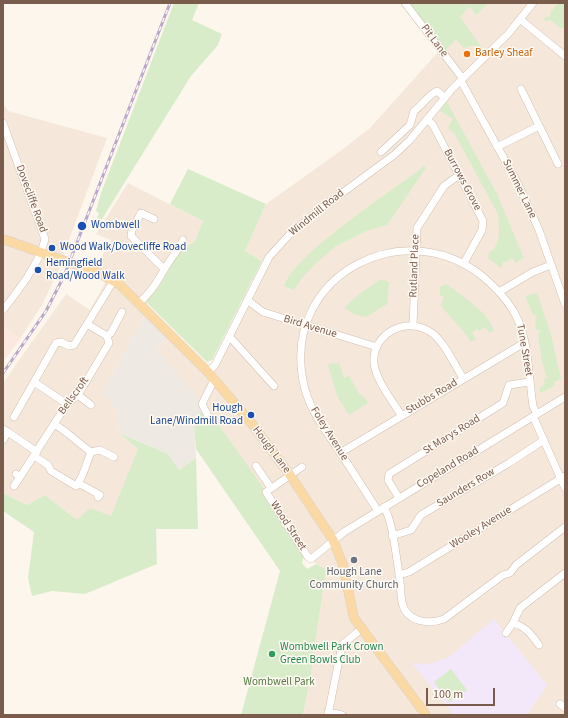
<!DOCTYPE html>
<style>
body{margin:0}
#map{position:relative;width:568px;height:718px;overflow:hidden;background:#fdf6ec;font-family:"Source Sans 3",sans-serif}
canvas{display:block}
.frame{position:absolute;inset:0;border:4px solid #7a5c4d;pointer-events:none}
.scale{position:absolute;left:426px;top:688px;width:69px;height:18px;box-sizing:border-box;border:2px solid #7a5c4d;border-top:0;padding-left:5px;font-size:12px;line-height:14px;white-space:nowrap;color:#7a5c4d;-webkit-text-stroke:3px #fffaf3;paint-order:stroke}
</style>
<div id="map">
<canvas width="568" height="718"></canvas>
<div class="frame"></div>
<div class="scale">100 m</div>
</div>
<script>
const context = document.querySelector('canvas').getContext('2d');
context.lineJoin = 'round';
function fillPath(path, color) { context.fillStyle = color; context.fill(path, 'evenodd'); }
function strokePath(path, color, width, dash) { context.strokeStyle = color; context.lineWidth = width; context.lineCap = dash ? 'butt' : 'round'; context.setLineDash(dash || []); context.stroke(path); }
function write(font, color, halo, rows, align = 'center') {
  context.font = font + ' "Source Sans 3",sans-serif'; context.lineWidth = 3; context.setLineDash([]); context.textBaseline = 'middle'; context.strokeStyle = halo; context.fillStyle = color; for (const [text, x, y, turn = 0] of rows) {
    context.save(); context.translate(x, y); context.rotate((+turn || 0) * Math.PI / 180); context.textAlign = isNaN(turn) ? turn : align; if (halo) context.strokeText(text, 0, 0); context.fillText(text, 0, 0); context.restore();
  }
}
const residential = new Path2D(`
 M488,3h77v712h-262l8,-41 15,-105 -10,-5 -112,-160 -48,-55 11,-12 43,41 56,-115 -21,-12 21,-47 73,-52 31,-24 68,-76 -1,-12 32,-33 8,8z
 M5,105l3,6 99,27 -44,118 33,11 15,-27 -15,-6 32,-51 75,38 -9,22 -7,1 -21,27 -6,14 -14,17 3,5 -4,8 -43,78 15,18 2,22 19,16 -25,67 -36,4 -32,-25 -18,10 -24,-12v-110l63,-89 24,16 16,-29 -45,-16 -18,38 -23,36 -17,-13v-220z`);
const commercial = new Path2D(`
 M3,326l17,13 -17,23z`);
const industrial = new Path2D(`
 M145,315l22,22 -11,12 48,55 -10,23 2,31 -17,12 -11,-16 -49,-21 -2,-22 -15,-18z`);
const education = new Path2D(`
 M494,619l53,66 -20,30h-73l-42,-52 18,1 19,-7z`);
const green = new Path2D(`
 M174,3h25l-7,17 30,14 -4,11 -27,31 -94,151 -5,3 7,-17 -3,-2 5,-18z
 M410,3h78l-11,12 -8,-8 -9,10 25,35 -4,3 -7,-10 -10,3 -8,-9 -9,10 3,8z
 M558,3h7v25h-4l-11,-8 -5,1 -1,-3 6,-1v-4z
 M447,102l50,92 27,64 -9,5 -3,-5 -6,4h-3l-2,6 -13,-10 1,-6c13,-5 10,-27 9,-38l-44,-81 -6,-5 5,-9 -13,-8z
 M424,166l2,2 -39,57 -21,6 -30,15 -20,17 -14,15 -8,12 -10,-4c10,-32 110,-96 140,-120z
 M188,169l78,35 -21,47 17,10 -50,99 -5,2 -61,-60c4,-6 10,-11 14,-17 9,-14 16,-40 34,-42l9,-22 -33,-17z
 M381,279l8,3 -2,22 -21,13 -12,-3 -10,-6 14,-13z
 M446,284c15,11 42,27 48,47l-5,2 -4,-6 -6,4 -1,-2 -6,3 4,7 -5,3 -7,-10 -24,-27 3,-4v-5h-3v-9z
 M537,293l14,42 10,44 -7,3 1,3 -14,8 -2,-4 6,-5 -1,-5 3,-1 -5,-16 -4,-28 2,-1v-3h-4l-1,-11 2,-1 -1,-3h-3l-8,-19z
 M339,363l5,15 5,-2 10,18 4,2 5,7 -19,12 -12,-19 -8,-28 -1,-4z
 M204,404l68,96 32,56 -2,7 5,6 9,-5 10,5 -15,105 -8,41h-62l39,-144 -84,-122 -2,-22z
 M119,433l49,21 11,16 17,-12 2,71h-42l1,35 -72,30 -33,-3 -20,5 -4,-18 6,-46 -31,-21v-18l24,12 18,-10 32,25 13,-12 21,8 27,-67z
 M451,669l16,21 -18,12 -15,-20z`);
const minor = new Path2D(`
 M405,3l58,76
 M521,20l44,36
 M461,81l56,101 22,48 26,74
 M521,89l37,75
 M427,119l6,6 50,96 -1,9 -18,33
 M3,123l42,116c-5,24 -27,52 -42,71
 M497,147l42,-21
 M381,152l29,-27 4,-14c8,-5 14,-16 23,-20l8,7
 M154,219l-13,-6 -9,17 -1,6 33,33
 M499,292l34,-20 18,-7
 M247,300l16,12 114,35
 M139,303c13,-12 16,-18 25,-33 6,-11 14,-19 19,-30
 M413,325l4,-97 27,-42 15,-11
 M107,336l-20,-12 27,-44
 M107,336l4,-3 11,-21
 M229,336l45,50
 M208,372l7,-7 54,-108 21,-23 33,-27 71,-52 16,-15 42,-51 56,-55 25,-31
 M34,382l22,-39 5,-1 8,4 5,-1 13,-21
 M78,395l13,10
 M401,415c-9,-15 -24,-33 -27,-51 -3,-31 34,-49 58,-31 13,10 22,31 31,45
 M533,416l32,72
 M14,417l20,-35 33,22
 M211,422l-9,-18 13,-26
 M54,424c14,8 24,19 37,28
 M3,429l5,3 -5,8
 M8,432l29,20
 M91,452c-5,11 -6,21 -13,31l22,12 -2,2
 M91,452l9,-2 14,7
 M340,453l184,-110
 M34,456l14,9 3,6 25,15 2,-3
 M256,466l15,22
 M302,467l-36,25 42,65 3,2 33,-27 221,-135
 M16,474l4,3 47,-73 11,-9 31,-52 -2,-7
 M14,486l6,-9
 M399,498l-11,-18 1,-6 114,-71 6,-18 20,-3
 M384,507c9,15 12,49 15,67 2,9 1,18 3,28 4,20 26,23 42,17l59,-44 7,-2 6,-8 49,-38
 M378,511c-13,-20 -25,-39 -38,-59 -15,-22 -32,-44 -37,-71 -21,-108 107,-172 186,-99 11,10 23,24 29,38 11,24 11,60 15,86l4,8
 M392,536l19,-6 10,-15 88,-52 35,-23
 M399,575l10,-3 156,-96
 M513,623c13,4 18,11 26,22
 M506,633l7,-10 7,-15 45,-35
 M560,704l5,4
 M328,712l14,3
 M328,715l14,-70 19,-16`);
const major = new Path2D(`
 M3,239l56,20
 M77,265l20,7 22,12 89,88 44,52 38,51 43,65 10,25 11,53 72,97`);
const rail = new Path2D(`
 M3,373l43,-62 18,-35 106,-273`);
const majorBridge = new Path2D(`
 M59,259l18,6`);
const markers = [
 [467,54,4,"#e8710a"],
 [82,226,5,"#1a4fb4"],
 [52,248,4,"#1a4fb4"],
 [38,270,4,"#1a4fb4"],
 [251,415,4,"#1a4fb4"],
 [354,560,4,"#6b7280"],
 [272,654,4,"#2e9e5b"]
];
const streetNames = [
 ["Pit Lane",434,41,53],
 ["Burrows Grove",462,180,62],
 ["Summer Lane",519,189,64],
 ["Dovecliffe Road",31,199,70],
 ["Windmill Road",317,213,-39],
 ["Rutland Place",415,266,-88],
 ["Bird Avenue",310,327,17],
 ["Tune Street",524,350,80],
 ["Bellscroft",74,396,-54],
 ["Stubbs Road",432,397,-31],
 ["Foley Avenue",329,434,58],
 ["St Marys Road",452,435,-32],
 ["Hough Lane",271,450,53],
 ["Copeland Road",448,468,-31],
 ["Saunders Row",466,488,-31],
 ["Wood Street",288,526,57],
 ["Wooley Avenue",481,528,-32]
];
const foodNames = [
 ["Barley Sheaf",475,54]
];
const transitNames = [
 ["Wombwell",91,226],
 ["Wood Walk/Dovecliffe Road",60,248],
 ["Hemingfield",46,264],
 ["Road/Wood Walk",46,277],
 ["Hough",243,409,"right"],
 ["Lane/Windmill Road",243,422,"right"]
];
const worshipNames = [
 ["Hough Lane",354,573],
 ["Community Church",354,586]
];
const leisureNames = [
 ["Wombwell Park Crown",280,648],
 ["Green Bowls Club",280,661]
];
const parkNames = [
 ["Wombwell Park",279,683]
];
fillPath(residential, '#f5e8da');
fillPath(commercial, '#fde8e0');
fillPath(industrial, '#efe9e4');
fillPath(education, '#f3e8fa');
fillPath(green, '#d8ecc9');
strokePath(minor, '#d1beb0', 8);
strokePath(major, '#dad1cd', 10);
strokePath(minor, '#fff', 7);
strokePath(major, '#fbd9a5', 9);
strokePath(rail, '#b9a8c9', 3);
strokePath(rail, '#fffaf3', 1.5, [4.5]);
strokePath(majorBridge, '#dad1cd', 10, []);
strokePath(majorBridge, '#fbd9a5', 9);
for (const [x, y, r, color] of markers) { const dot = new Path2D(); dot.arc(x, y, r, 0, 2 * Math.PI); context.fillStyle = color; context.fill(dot); strokePath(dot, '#fffaf3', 1.5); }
write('11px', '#7a5c4d', '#fffaf3', streetNames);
write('11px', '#c56008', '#fffaf3', foodNames, 'left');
write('11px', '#164399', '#fffaf3', transitNames, 'left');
write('11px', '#5b616d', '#fffaf3', worshipNames);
write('11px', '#27864d', '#fffaf3', leisureNames, 'left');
write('11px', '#537a41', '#fffaf3', parkNames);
</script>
